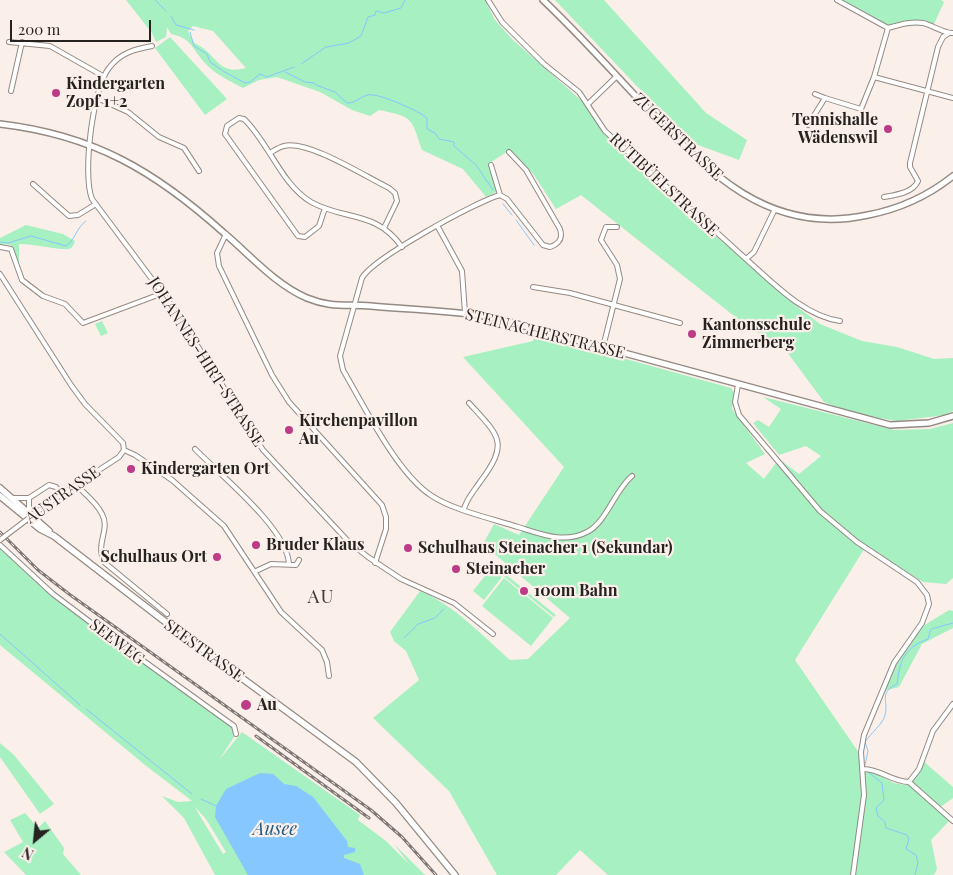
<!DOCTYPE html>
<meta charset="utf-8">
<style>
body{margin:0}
#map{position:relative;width:953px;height:875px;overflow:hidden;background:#fbefe9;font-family:"Playfair Display",serif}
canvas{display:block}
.north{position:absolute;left:10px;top:815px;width:50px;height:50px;-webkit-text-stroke:4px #fbefe9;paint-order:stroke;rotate:208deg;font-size:14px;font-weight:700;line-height:20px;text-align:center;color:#262220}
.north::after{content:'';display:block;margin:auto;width:18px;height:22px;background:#262220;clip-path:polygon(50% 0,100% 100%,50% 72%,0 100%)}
.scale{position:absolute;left:10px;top:20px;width:141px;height:22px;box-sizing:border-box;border:2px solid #262220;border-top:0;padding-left:6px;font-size:15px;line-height:18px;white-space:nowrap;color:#262220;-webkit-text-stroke:4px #fbefe9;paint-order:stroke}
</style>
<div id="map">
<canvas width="953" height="875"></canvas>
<div class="north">N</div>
<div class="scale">200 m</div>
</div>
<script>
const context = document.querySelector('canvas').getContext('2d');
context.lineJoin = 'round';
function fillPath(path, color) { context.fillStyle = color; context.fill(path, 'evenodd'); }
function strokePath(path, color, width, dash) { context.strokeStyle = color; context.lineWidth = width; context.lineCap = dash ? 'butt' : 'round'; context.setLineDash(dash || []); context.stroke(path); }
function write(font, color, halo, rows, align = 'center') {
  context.font = font + ' "Playfair Display",serif'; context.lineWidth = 4.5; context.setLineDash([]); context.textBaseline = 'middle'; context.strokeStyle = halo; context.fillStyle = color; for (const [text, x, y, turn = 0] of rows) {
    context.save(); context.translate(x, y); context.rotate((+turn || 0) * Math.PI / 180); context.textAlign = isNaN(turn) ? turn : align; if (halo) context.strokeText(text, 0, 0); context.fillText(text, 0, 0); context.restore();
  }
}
const green = new Path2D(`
 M126,0h359l10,20 17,19 71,63 22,33 98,90 97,84 20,15 42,17 35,6 37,12 19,-1v53l-8,4 -48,6 -42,-7 -31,-12 -37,-50 -44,-29 -162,-128 -25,14 -22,-34 -24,-25 -19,12 7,29 -12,6 -23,-28 -41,-19c-11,-32 -8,-33 -43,-40l-9,6 -18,-6 -32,-18 -43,-15 -18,3 -16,8c-13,-7 -27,-13 -37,-24 -15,-15 -12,-25 -35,-30l-4,-7 -1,10 -10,5 -4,-9zM193,26l20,5 33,37c-30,8 -28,-15 -52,-25l-6,-12z
 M555,0h49l102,113 41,27 -8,20 -49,-18z
 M837,0h104l3,2 -10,22 -46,4z
 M170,37l57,62 -22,16 -50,-67z
 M26,225l37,9 12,7c0,1 -3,7 -4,7 -4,4 -41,-5 -52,-4v21l-8,-20 -11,-1v-6z
 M102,321l6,12 -7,3 -6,-12z
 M535,334l196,54 3,5 -2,16 33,45 -19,9 18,16 15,-20 20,15 22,-18 -15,-10 -27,9 -26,-32 5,-3 11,7 12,-18 -18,-12 131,33 36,-1 23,-6v155l-7,6 -23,-2 -57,-36 -71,114 62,90 10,21h4l23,12 11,2 9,-8 8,-17 31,27v11l-14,10 12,11 -20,21 6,29 -3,6h-326l-28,-25 -24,25h-59l-48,-84 -76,-73 46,-38 -13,-29 -12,-10 -4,-9 30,-41c35,15 62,44 90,69l18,-1 42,-41 -87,-74 11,-20 25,11 45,-68 -101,-110 70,-16z
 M0,546l53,48 181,132 2,8 -17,26 23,-28 118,83 -2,5 28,21 23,23 -15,-20 31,31h-210l-31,-57 -22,-22 16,6 14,-1 -47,-36 -145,-120zM194,806l12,13 20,33 -3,2z
 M494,565l62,50 -2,2 -62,-50z
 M491,568l11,9 -18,23 -11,-9z
 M504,578l49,40 -22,28 -49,-40z
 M949,610l4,1v17l-31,16 -23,43 -16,4 13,-27 27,-38z
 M0,743l14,12 40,49 -14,10 -40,-57z
 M25,813l13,15 7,-7 19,27 -1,6 18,21h-55l-22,-23 19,-10 -13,-22z`);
const water = new Path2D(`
 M260,773l13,1 11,10 12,2 17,11 34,44 1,6 7,1v4l-11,3v3l16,6 4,11h-116l-33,-58 1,-11 10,-17z`);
const stream = new Path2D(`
 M155,0l11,11
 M171,16l5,9 18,5
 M190,32l4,14 13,8 3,8 13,9 22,12 5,-1 10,-8 7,3 27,-10
 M301,64l25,-17 23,-4 12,-7 7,-19 7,-2 1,-4 8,2 17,-5 4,-8
 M285,72l20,10 9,1 2,2 19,7 12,11c10,0 12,-6 21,-8 9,-3 53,17 59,23v11l8,4 4,6 15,3v4l22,19 17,25
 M503,204l9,11
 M516,220l18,25
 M0,242l8,1 23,-7 35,10c10,-7 10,-18 20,-25
 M0,634l80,71
 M404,638l14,-14 17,-6 9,-9
 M86,709l106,85
 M865,765l3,-14 -3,-9c5,-8 18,-18 20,-27 4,-14 -7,-22 12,-31 3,-24 7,-36 31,-45l3,-10 22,-6
 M869,773l13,10 2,17 -8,8 2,8 7,6 1,6 21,7 2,4 -3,10 10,6 2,8 -3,12
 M201,799l15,7`);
const street = new Path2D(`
 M488,0l14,22 42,42 35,28 26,39 141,128 8,-7 21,-43
 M837,0l51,28c11,-3 23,-7 35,-5 9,2 22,11 30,10
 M9,42l41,4 53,30
 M152,46c-17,3 -32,7 -43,22 -16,19 -27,107 -17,131l83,111 88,140 86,92 19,15 33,22 53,24 39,31
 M874,77l79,21
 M11,91l11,-49
 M815,94l10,4
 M97,98l31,14 31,25 25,11 15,23
 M588,104l29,-28
 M808,125l17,-27 36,11 13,-32 14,-49
 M509,152l17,18 34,59c3,10 -1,15 -10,18l-7,-2 -36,-46 -7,-4c-23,6 -128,64 -138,83l-22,78 3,14c21,36 55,105 89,126 21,14 61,23 86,31 23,7 46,17 69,5 19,-9 28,-42 45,-56
 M270,153c5,-3 9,-6 14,-7 25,-6 82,31 105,42l6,5 2,8 -13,27
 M491,165l9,30
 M33,184l36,32 9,-1 18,-11
 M884,197c11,-2 29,-4 34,-16l-8,-14v-4l28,-116 5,-10 6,-4
 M325,208l-6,18 -14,11 -7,-1 -73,-102 2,-8 12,-8 5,1c25,24 37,65 67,83 34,19 65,8 91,45
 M438,227l24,44 3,42
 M226,234l-9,19 2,13 53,109 17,27 93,103 4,12v12l-11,34
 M0,247l11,2 11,31 21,16 22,8 18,19 80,-30
 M746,259c27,24 58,57 94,62
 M0,274l71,111 14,19 38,39 1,7
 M533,287l37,6 110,30
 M603,347l17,-68 -3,-14 -16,-25 5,-13h11
 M738,385l-3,17 4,13 81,96 37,31 60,40 10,13 2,9 -7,19 -28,40 -30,72 -3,17 3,43 -11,80
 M195,449c25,26 92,79 94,115
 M124,450l11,5 37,25 52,46 57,86 41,38 5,12 2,14
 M76,485c8,8 21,18 26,29 9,16 -8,30 3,49l62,51
 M12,498h17l20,-13 7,2 6,7
 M50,502l69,-45 5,-7
 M464,509c3,-11 10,-18 16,-27 30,-40 19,-46 -11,-79
 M29,512v-14
 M0,545l53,49 45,34 136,98 2,8
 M256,571l15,-7 25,1 3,-5
 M864,769c16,0 28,13 45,13l10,-13 14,-38 20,-27
 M909,782l44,39`);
const secondary = new Path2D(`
 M543,0c35,33 67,69 100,104 63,66 125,133 225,111 31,-6 60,-19 85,-39
 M0,124c94,11 155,47 224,109 26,22 52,52 83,65 24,10 39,6 64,8 41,4 83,4 124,12l395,107 39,-2 24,-7`);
const primary = new Path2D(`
 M0,488l49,43
 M0,496l40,33 14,7 109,84 193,142 40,41 59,72`);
const rail = new Path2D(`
 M0,532l38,38 31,24 302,216 31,27 34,38
 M256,736l113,82`);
const streetBridge = new Path2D(`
 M0,540l50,-38`);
const markers = [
 [56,93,5,"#bc3c88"],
 [888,129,5,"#bc3c88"],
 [692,334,5,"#bc3c88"],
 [289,430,5,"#bc3c88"],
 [131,469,5,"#bc3c88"],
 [256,545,5,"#bc3c88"],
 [408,548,5,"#bc3c88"],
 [217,557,5,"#bc3c88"],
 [456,569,5,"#bc3c88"],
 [524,591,5,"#bc3c88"],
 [246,705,6,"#bc3c88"]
];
const poiNames = [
 ["Kindergarten",66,84],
 ["Zopf 1+2",66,102],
 ["Tennishalle",878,120,"right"],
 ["Wädenswil",878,138,"right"],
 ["Kantonsschule",702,325],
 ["Zimmerberg",702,343],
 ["Kirchenpavillon",299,421],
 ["Au",299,439],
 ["Kindergarten Ort",141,469],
 ["Bruder Klaus",266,545],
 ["Schulhaus Steinacher 1 (Sekundar)",418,548],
 ["Schulhaus Ort",207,557,"right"],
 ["Steinacher",466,569],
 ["100m Bahn",534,591],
 ["Au",257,705]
];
const streetNames = [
 ["ZUGERSTRASSE",678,137,44],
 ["RÜTIBÜELSTRASSE",664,185,43],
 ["STEINACHERSTRASSE",545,334,14],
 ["JOHANNES-HIRT-STRASSE",206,362,57],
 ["AUSTRASSE",63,495,-35],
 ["SEEWEG",117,642,37],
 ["SEESTRASSE",204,651,36]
];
const waterNames = [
 ["Ausee",275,829]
];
const quarterNames = [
 ["AU",321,597]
];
fillPath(green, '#a6f0c1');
fillPath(water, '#85c7fe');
strokePath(stream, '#85c7fe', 1);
strokePath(street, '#948a84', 6);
strokePath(secondary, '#948a84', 8);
strokePath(primary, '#948a84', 8);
strokePath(street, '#fff', 4);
strokePath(secondary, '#fff', 5);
strokePath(primary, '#fff', 5.5);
strokePath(rail, '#7d7672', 3);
strokePath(rail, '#fbefe9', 1, [4]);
strokePath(streetBridge, '#948a84', 6, []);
strokePath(streetBridge, '#fff', 4);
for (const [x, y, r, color] of markers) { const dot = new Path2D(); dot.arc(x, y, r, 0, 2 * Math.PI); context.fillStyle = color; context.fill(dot); strokePath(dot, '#fbefe9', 2); }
write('bold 16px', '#262220', '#fbefe9', poiNames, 'left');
write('16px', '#262220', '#fbefe9', streetNames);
write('italic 18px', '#1e5b87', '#fbefe9', waterNames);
context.letterSpacing = '1px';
write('19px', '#453c37', '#fbefe9', quarterNames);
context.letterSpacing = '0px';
</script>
